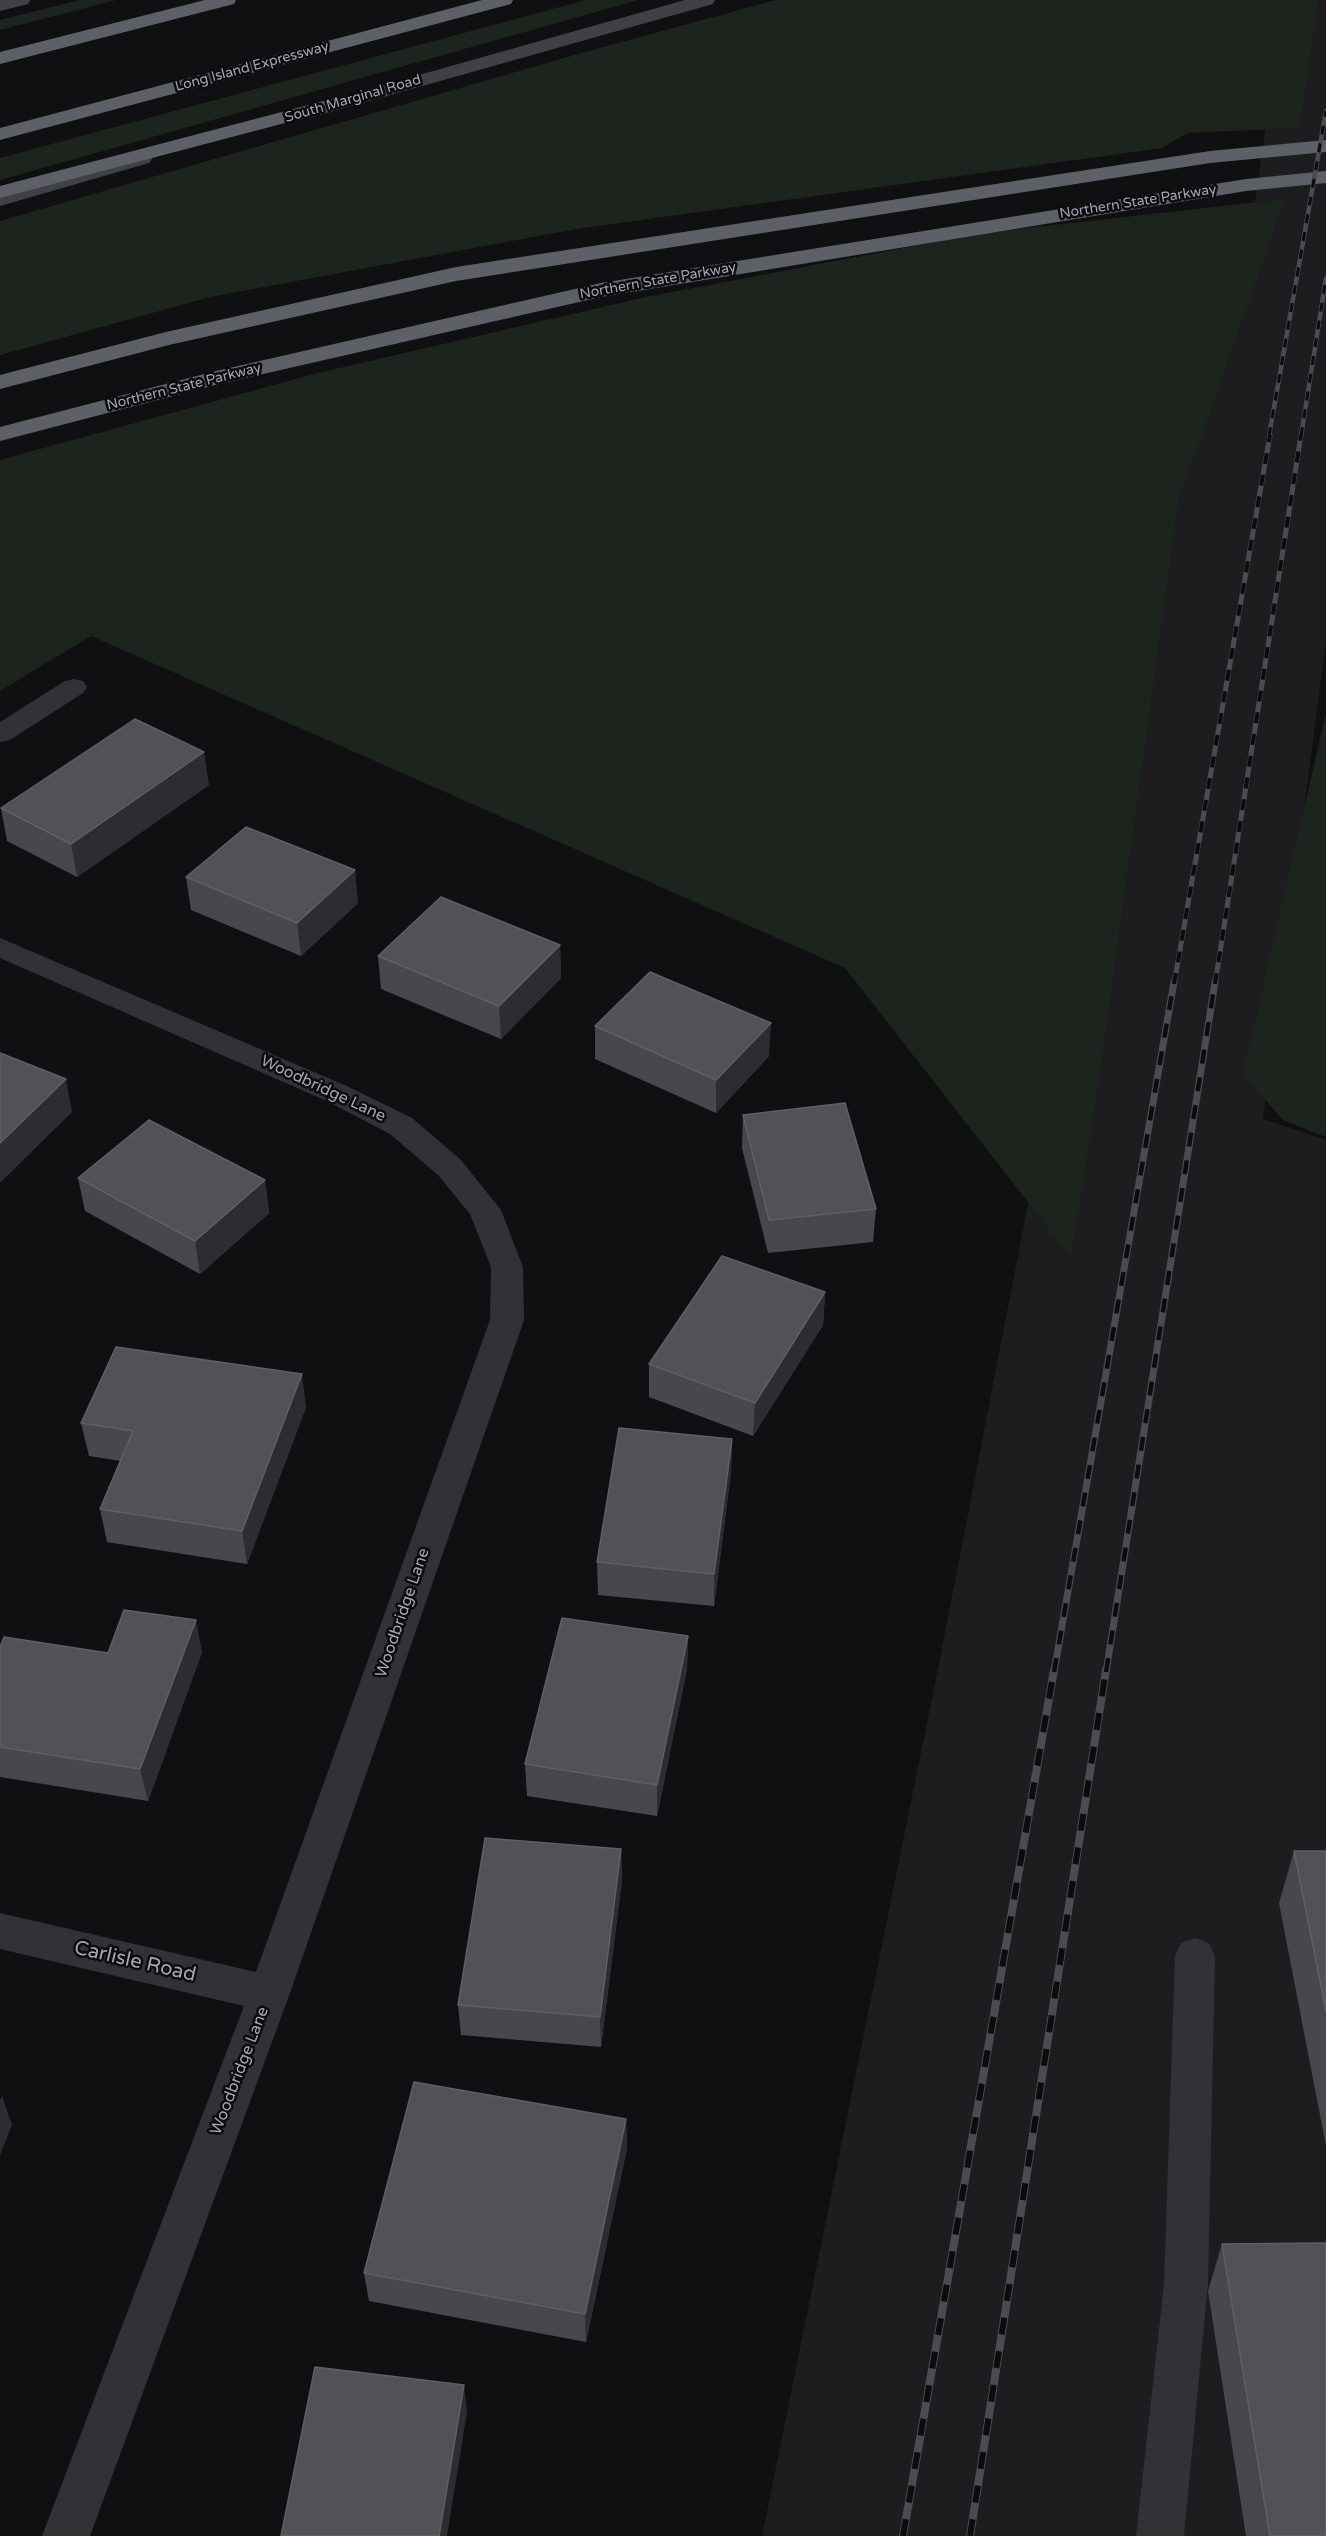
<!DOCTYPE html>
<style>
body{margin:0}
canvas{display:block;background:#101012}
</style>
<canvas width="1326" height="2536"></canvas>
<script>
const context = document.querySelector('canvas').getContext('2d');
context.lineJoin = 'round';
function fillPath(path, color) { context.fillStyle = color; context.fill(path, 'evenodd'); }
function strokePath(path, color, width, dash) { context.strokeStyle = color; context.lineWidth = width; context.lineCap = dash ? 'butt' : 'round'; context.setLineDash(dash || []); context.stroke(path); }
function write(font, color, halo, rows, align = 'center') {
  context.font = font + ' "Varela Round",sans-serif'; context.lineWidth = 5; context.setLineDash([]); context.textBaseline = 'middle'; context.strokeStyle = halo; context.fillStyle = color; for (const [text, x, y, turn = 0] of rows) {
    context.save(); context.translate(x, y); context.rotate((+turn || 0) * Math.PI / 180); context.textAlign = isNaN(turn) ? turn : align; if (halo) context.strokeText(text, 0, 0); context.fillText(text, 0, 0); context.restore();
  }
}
const built = new Path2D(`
 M1240,0h86v642l-63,477 63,21v1396h-564l177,-872 121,-626 117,-570 76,-251 25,-179z`);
const green = new Path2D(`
 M80,0h36l-116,30v-10z
 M586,0h52l-638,180v-22z
 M776,0h542l-19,128 -112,5 -25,15 -586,81 -366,68 -210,58v-134l585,-169z
 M1285,199l-107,303 -76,555 -31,200 -226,-289 -754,-332 -91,55v-231l314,-86 332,-77 337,-64z
 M1326,713v424l-43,-17 -40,-46z`);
const service = new Path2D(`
 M1195,1938l14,5 6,13 -7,328 -24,252h-48l28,-252 11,-328 6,-13z`);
const minor = new Path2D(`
 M74,679l9,2 4,6 -4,6 -73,47 -10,2v-20l65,-41z
 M0,938l349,149 63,31 48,41 41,51 22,57 1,53 -234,673 -200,543h-48l202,-530 -244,-57v-36l256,59 234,-652 1,-53 -21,-53 -32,-39 -48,-41 -63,-33 -327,-143z`);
const secondary = new Path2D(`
 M0,0h30l-2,4 -28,7z
 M685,0h30l-2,4 -404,114h-14l-3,-4 3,-4z
 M142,153l7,2 3,4 -3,4 -149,43v-13z`);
const motorway = new Path2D(`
 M205,0h31l-2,4 -234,60v-12z
 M482,0h31l-2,4 -511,136v-12z
 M335,98l7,2 3,4 -3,4 -342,90v-12z
 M1326,140v12l-116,11 -754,118 -287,64 -169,44v-14l166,-43 290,-65 754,-116z
 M1326,171v12l-80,8 -645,106 -382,87 -219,57v-14l216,-56 385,-88 645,-104z`);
const railFar3 = new Path2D(`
 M1269,436l57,-325
 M1301,436l25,-158`);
const railFar2 = new Path2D(`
 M1174,984l96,-549
 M1215,984l86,-549`);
const railFar1 = new Path2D(`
 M1054,1672l120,-690
 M1106,1672l109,-690`);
const rail = new Path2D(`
 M903,2536l151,-866
 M970,2536l136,-866`);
const wall = new Path2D(`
 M209,785l-132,92 -70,-36 -6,-33z
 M186,877l172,26 -57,53 -110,-46z
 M560,945l1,33 -60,61 -120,-50 -3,-33z
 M595,1026l174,30 -53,57 -121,-54z
 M743,1115l133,94 -3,33 -105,11 -26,-105z
 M78,1178l187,2 4,33 -69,61 -115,-63z
 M825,1292l-2,33 -70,111 -104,-39v-33z
 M306,1407l-59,157 -140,-22 -7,-33 21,-48 -32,-5 -8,-33z
 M732,1439l-1,33 -17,134 -116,-11 -1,-33z
 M688,1636l-1,33 -30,147 -130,-20 -2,-32z
 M0,1647l108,6 94,-1 -54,149 -148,-24z
 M621,1849l1,31 -21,167 -140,-12 -3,-30z
 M1294,1851h32v295l-47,-243z
 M626,2119l1,29 -41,194 -217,-41 -5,-28z
 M1222,2244l104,292h-80l-38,-245z`);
const shadedWall = new Path2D(`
 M204,752l5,33 -132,92 -6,-33z
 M355,870l3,33 -57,53 -4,-33z
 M560,945l1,33 -60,61 -2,-33z
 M771,1023l-2,33 -53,57v-33z
 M66,1079l6,33 -72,71v-40z
 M265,1180l4,33 -69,61 -5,-33z
 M825,1292l-2,33 -70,111 2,-33z
 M302,1374l4,33 -59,157 -5,-33z
 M732,1439l-1,33 -17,134v-32z
 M196,1620l6,32 -54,149 -8,-32z
 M688,1636l-1,33 -30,147v-31z
 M621,1849l1,31 -21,167 -1,-30z
 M2,2096l10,29 -12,30v-55z
 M626,2119l1,29 -41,194 -1,-28z
 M464,2385l3,27 -20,124h-8z`);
const building = new Path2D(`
 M135,719l69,33 -133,92 -70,-36z
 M246,827l109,43 -58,53 -111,-46z
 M441,897l119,48 -61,61 -121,-50z
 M650,972l121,51 -55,57 -121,-54z
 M0,1053l66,26 -66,64z
 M845,1103l31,106 -107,11 -26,-105z
 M149,1120l116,60 -70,61 -117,-63z
 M722,1256l103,36 -70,111 -106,-39z
 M116,1347l186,27 -60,157 -142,-22 33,-78 -52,-8z
 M619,1428l113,11 -18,135 -117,-12z
 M124,1610l72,10 -56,149 -140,-22v-100l4,-10 104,16z
 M562,1618l126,18 -31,149 -132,-21z
 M485,1838l136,11 -21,168 -142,-12z
 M1294,1851h32v160z
 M414,2082l212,37 -41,195 -221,-41z
 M1326,2243v293h-56l-48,-292z
 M315,2367l149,18 -25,151h-158z`);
const farStreetnames = [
 ["Long Island Expressway",252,67,-15],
 ["South Marginal Road",353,99,-16],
 ["Northern State Parkway",1138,202,-9],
 ["Northern State Parkway",658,281,-10],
 ["Northern State Parkway",184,387,-14]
];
const streetNames = [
 ["Woodbridge Lane",323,1089,25],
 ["Woodbridge Lane",403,1613,-71],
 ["Woodbridge Lane",240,2071,-69]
];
const nearStreetnames = [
 ["Carlisle Road",135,1962,13]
];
fillPath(built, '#1d1d1f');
fillPath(green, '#1d241e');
fillPath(service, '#323236');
fillPath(minor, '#323236');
fillPath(secondary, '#404146');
fillPath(motorway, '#5e6067');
strokePath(railFar3, '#4b4c51', 4.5);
strokePath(railFar2, '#4b4c51', 5);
strokePath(railFar1, '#4b4c51', 7);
strokePath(rail, '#4b4c51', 8);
strokePath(railFar3, '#0c0b0d', 3, [9]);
strokePath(railFar2, '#0c0b0d', 4, [11]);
strokePath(railFar1, '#0c0b0d', 4.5, [14]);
strokePath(rail, '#0c0b0d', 6, [17]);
fillPath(wall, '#47484d');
fillPath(shadedWall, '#2d2d31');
fillPath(building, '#515257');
strokePath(building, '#5e6065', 1.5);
write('14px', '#a3a7b1', '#0c0b0d', farStreetnames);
write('16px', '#a3a7b1', '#0c0b0d', streetNames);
write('20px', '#a3a7b1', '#0c0b0d', nearStreetnames);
</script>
